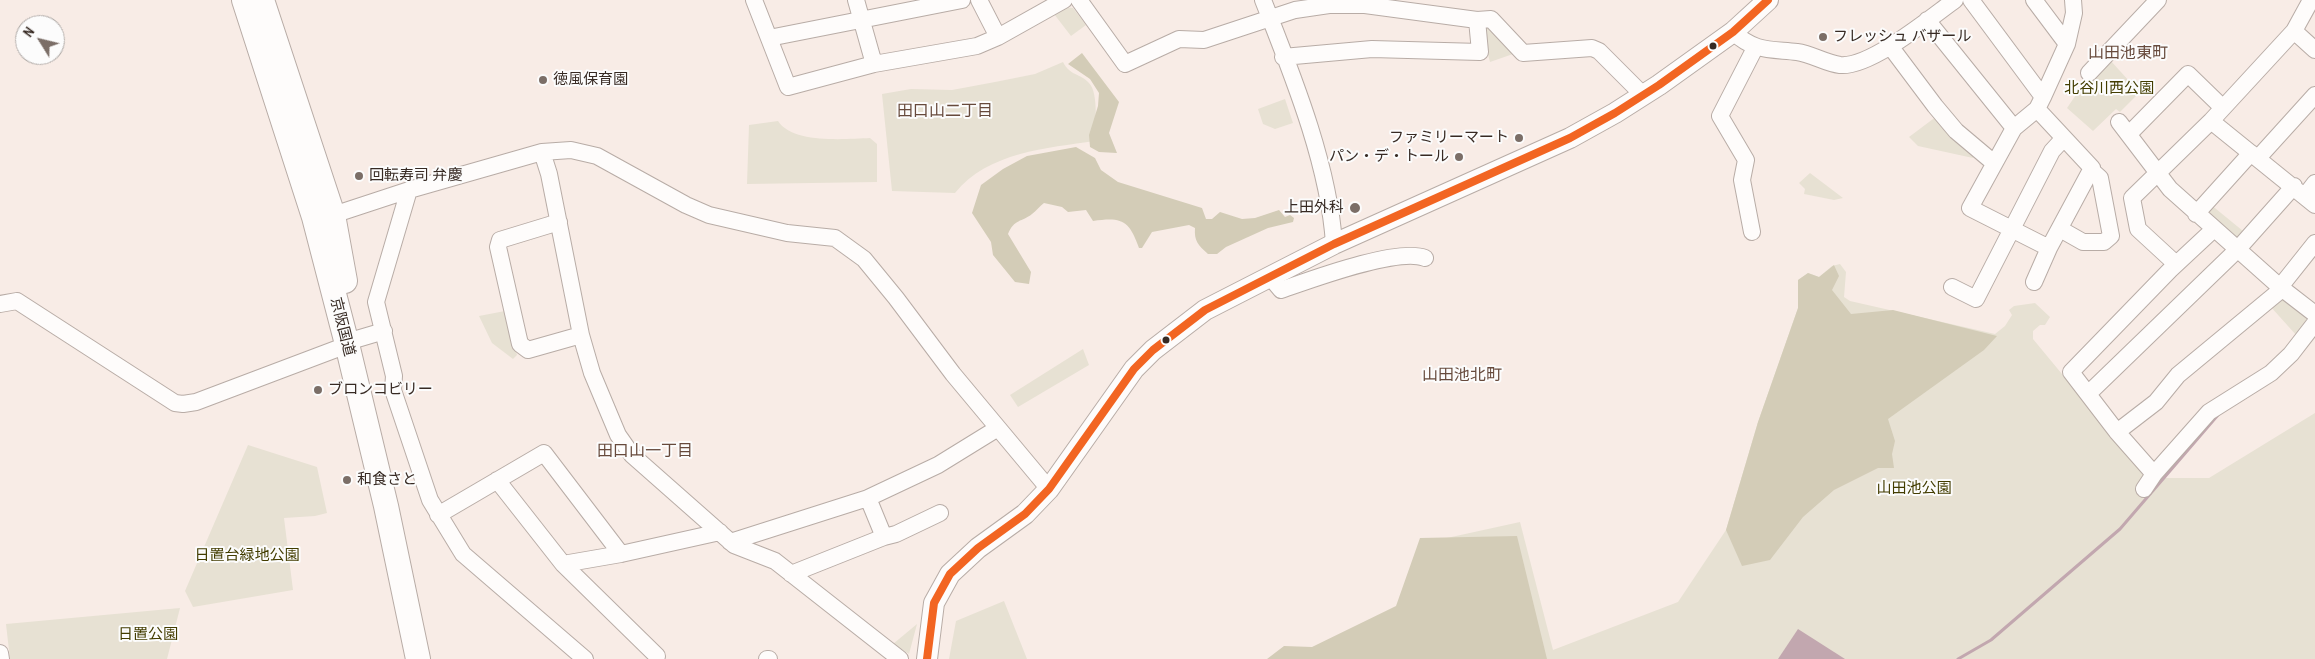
<!DOCTYPE html>
<meta charset="utf-8">
<style>
body{margin:0}
#map{position:relative;width:2315px;height:659px;overflow:hidden;background:#f8ece6;font-family:"Archivo Narrow",sans-serif}
canvas{display:block}
.north{position:absolute;left:15px;top:15px;width:50px;height:50px;box-sizing:border-box;background:#fcfcfc;border:1px solid #ada8a5;border-radius:50%;rotate:306deg;font-size:14px;font-weight:700;line-height:20px;text-align:center;color:#372a23}
.north::after{content:'';display:block;margin:auto;width:18px;height:22px;background:#7b6e67;clip-path:polygon(50% 0,100% 100%,50% 72%,0 100%)}
</style>
<div id="map">
<canvas width="2315" height="659"></canvas>
<div class="north">N</div>
</div>
<script>
const context = document.querySelector('canvas').getContext('2d');
context.lineJoin = 'round';
function fillPath(path, color) { context.fillStyle = color; context.fill(path, 'evenodd'); }
function strokePath(path, color, width, dash) { context.strokeStyle = color; context.lineWidth = width; context.lineCap = dash ? 'butt' : 'round'; context.setLineDash(dash || []); context.stroke(path); }
function write(font, color, halo, rows, align = 'center') {
  context.font = font + ' "Archivo Narrow","Noto Sans JP",sans-serif'; context.lineWidth = 4; context.setLineDash([]); context.textBaseline = 'middle'; context.strokeStyle = halo; context.fillStyle = color; for (const [text, x, y, turn = 0] of rows) {
    context.save(); context.translate(x, y); context.rotate((+turn || 0) * Math.PI / 180); context.textAlign = isNaN(turn) ? turn : align; if (halo) context.strokeText(text, 0, 0); context.fillText(text, 0, 0); context.restore();
  }
}
const green = new Path2D(`
 M1063,7l10,1 13,17 -15,11 -17,-22z
 M1491,24l22,30 -23,8 -6,-22 -1,-15z
 M2110,60l20,22h5l9,6 -24,24 -4,-3 -23,22 -26,-23 15,-22z
 M1063,62c7,14 17,11 26,21 10,10 6,44 6,58 -48,7 -107,11 -140,52l-63,-2 -10,-97 29,-5 41,1 43,-8 40,-8z
 M1285,99l8,24 -18,6 -12,-5 -5,-15z
 M1937,116l37,37 -1,5 -55,-12 -9,-9z
 M778,121c15,23 67,18 92,17l7,6v38l-130,2 2,-59z
 M1810,173l33,25 -9,2 -30,-6 1,-5 -6,-6z
 M2210,204l33,27 -5,7 -9,1 -23,-29z
 M1840,264l6,8 -2,25 6,4 145,33 10,-8 7,-11 -3,-5 5,-4 21,-3 15,14 -5,8h-5l-7,6v8l115,139h61l106,-65v246h-1005l94,-49 20,-67 96,-21 33,128 125,-48 48,-72 32,-108 40,-114v-28l10,-7 11,4 13,-11z
 M2281,296l25,22 1,5 -10,13 -27,-30z
 M505,311l12,44 -4,4 -21,-16 -13,-27z
 M1083,349l6,16 -71,42 -8,-12z
 M248,445l69,22 10,46 -12,3 -31,2 9,72 -100,17 -8,-16z
 M1004,601l23,58h-78l7,-38z
 M180,608l-13,51h-157l-4,-35z
 M917,624l-8,30 -16,-10z`);
const forest = new Path2D(`
 M1082,53l37,49 -10,31 8,20 -18,-1 -9,-5 -1,-12 9,-29 1,-13 -9,-14 -22,-15z
 M1076,147l19,11 6,12 17,12 84,26 4,11h6l8,-7 22,7 13,-1 24,-8 6,7 5,-2 4,3 -1,4 -25,6 -42,19 -9,7h-9c-10,-9 -14,-13 -13,-26l-6,-3 -37,7 -10,16h-3c-10,-28 -17,-31 -46,-27l-7,-11 -18,2 -6,-5 -18,-4c-4,3 -8,8 -12,11 -10,8 -18,5 -24,20l23,38 -2,12 -14,-2 -22,-27 -2,-13 -19,-29 9,-28 22,-16 24,-13z
 M1834,265l5,11 -7,14 19,24 42,-4 104,26 -13,14 -96,69 7,22 -3,13 2,14h-16l-44,22 -31,27 -33,43 -28,6 -16,-36 32,-108 40,-114v-28l10,-7 11,4z
 M1517,536l30,123h-280l17,-13 28,1 84,-41 24,-68z`);
const water = new Path2D(`
 M1798,629l47,30h-67z`);
const stream = new Path2D(`
 M1958,659l33,-19 129,-111 98,-114`);
const minor = new Path2D(`
 M754,0l34,87 86,-23 103,-18 21,-9 66,-37
 M856,0l18,64
 M979,0l19,37
 M1079,0l46,64 54,-25 25,1 91,-30 34,-5h36l112,15 3,32 -108,-3 -89,8
 M1263,0c29,74 66,164 71,244
 M1971,0l72,97
 M2034,0l33,44
 M1477,20l14,-1 32,34 69,-5 7,3 44,44
 M1927,20l87,108
 M2294,31l21,19
 M1733,32c22,20 36,17 64,20 15,2 28,11 43,13 30,3 90,-47 115,-65
 M769,38l193,-38
 M1890,46l45,60 21,25 38,32
 M2089,73l69,-73
 M2037,109l55,59 -43,80 -79,-40 44,-80 23,-19 6,-12 24,-53 7,-31 -1,-13
 M2211,121l104,84
 M2119,122l51,67 110,98 35,27
 M2129,134l59,-60 35,34
 M542,152l7,22 32,161 11,38 26,62 14,20 102,90 41,16 125,98
 M2258,158l57,-63
 M409,190l-33,112 18,74 -1,14 37,110 33,54 122,105
 M2305,196l10,-13
 M2196,214l55,-61
 M333,215l76,-25 133,-38 29,-2 26,6 89,49 23,10 78,18 48,5 29,21 32,39 57,76 96,115
 M559,222l-59,18 -2,7 22,97 8,6 53,-15
 M2060,229l23,13h21l7,-6 -11,-58 -9,-8
 M1752,232l-10,-52 4,-20 -26,-44 35,-68
 M2176,264l-38,-35 -6,-31 79,-77 83,-90 17,-31
 M1271,278l10,12c29,-10 117,-43 144,-32
 M2034,282l15,-34
 M1952,287l24,12 76,-148 12,-13
 M2280,287l35,-44
 M0,304l17,-3 158,102 8,1 13,-2 143,-54 18,-9 27,-8
 M2089,393l148,-143 57,-64
 M2117,432l39,-30 22,-27 104,-86
 M2154,474l-37,-42 -46,-60 99,-102 44,-41
 M497,480l66,84 94,92
 M2144,489l10,-15 55,-62 62,-39 20,-19 24,-31
 M868,498l16,39
 M438,515l106,-62 77,101
 M730,542l138,-44 70,-33 60,-37
 M563,564l58,-10 99,-22
 M791,574l93,-37 12,-3 44,-21
 M0,653l1,6
 M767,659h2`);
const major = new Path2D(`
 M927,659l7,-56 16,-29 28,-26 47,-34 24,-25 85,-120 19,-19 52,-40 129,-66 236,-106 45,-25 44,-28 74,-53 35,-32`);
const highway = new Path2D(`
 M244,0l70,217 33,127 39,162 32,153
 M262,0l71,215 12,66`);
const bus1 = new Path2D(`
 M927,659l7,-56 16,-29 28,-26 47,-34 24,-25 85,-120 19,-19 52,-40 129,-66 236,-106 45,-25 44,-28 74,-53 35,-32`);
const markers = [
 [1823,37,5,"#7b6e67"],
 [1713,46,4.5,"#372a23"],
 [543,80,5,"#7b6e67"],
 [1519,138,5,"#7b6e67"],
 [1459,157,5,"#7b6e67"],
 [359,176,5,"#7b6e67"],
 [1355,208,6,"#7b6e67"],
 [1166,340,4.5,"#372a23"],
 [318,390,5,"#7b6e67"],
 [347,480,5,"#7b6e67"]
];
const poiNames = [
 ["フレッシュ バザール",1833,37],
 ["徳風保育園",553,80],
 ["ファミリーマート",1509,138,"right"],
 ["パン・デ・トール",1449,157,"right"],
 ["回転寿司 弁慶",369,176],
 ["上田外科",1344,208,"right"],
 ["ブロンコビリー",328,390],
 ["和食さと",357,480]
];
const parkNames = [
 ["北谷川西公園",2109,89],
 ["山田池公園",1914,489],
 ["日置台緑地公園",247,556],
 ["日置公園",148,635]
];
const streetNames = [
 ["京阪国道",342,327,76]
];
const neighbourhoodNames = [
 ["山田池東町",2128,54],
 ["田口山二丁目",945,112],
 ["山田池北町",1462,376],
 ["田口山一丁目",645,452]
];
fillPath(green, '#e7e1d3');
fillPath(forest, '#d3ccb7');
fillPath(water, '#c2a7af');
strokePath(stream, '#c2a7af', 3);
strokePath(minor, '#b8aca6', 18);
strokePath(major, '#b8aca6', 22);
strokePath(highway, '#b8aca6', 26);
strokePath(minor, '#fefcfb', 16);
strokePath(major, '#fefcfb', 20);
strokePath(highway, '#fefcfb', 24);
strokePath(bus1, '#f26522', 8);
for (const [x, y, r, color] of markers) { const dot = new Path2D(); dot.arc(x, y, r, 0, 2 * Math.PI); context.fillStyle = color; context.fill(dot); strokePath(dot, '#fcfcfc', 2); }
write('15px', '#372a23', '#fcfcfc', poiNames, 'left');
write('15px', '#433d00', '#fcfcfc', parkNames);
write('15px', '#372a23', '#fcfcfc', streetNames);
write('16px', '#674a3c', '#fcfcfc', neighbourhoodNames);
</script>
